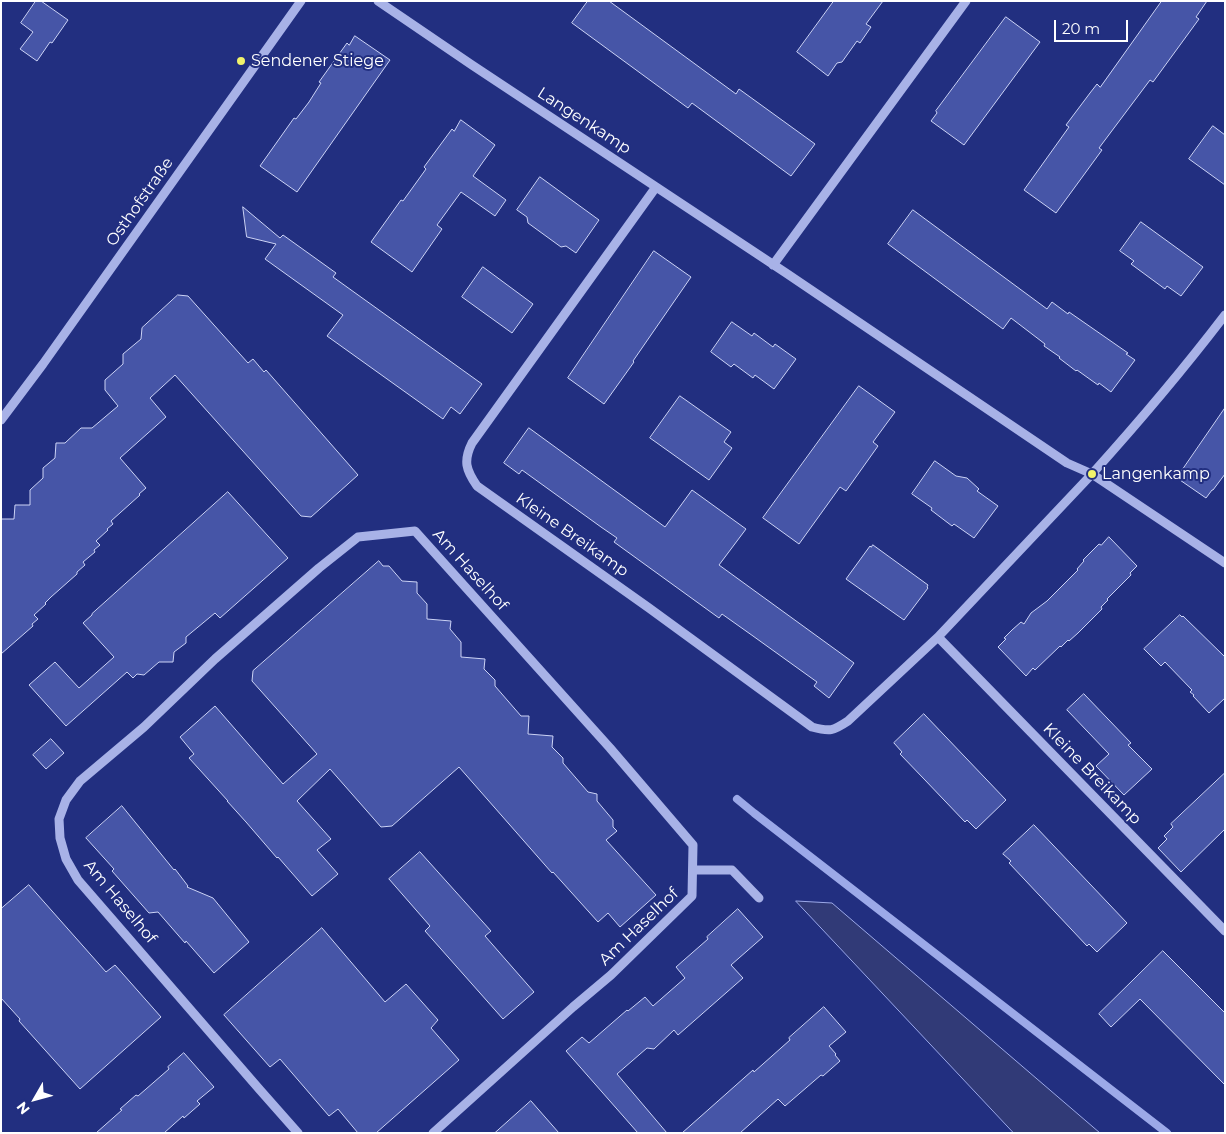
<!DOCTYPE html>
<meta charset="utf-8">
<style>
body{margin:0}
#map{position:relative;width:1226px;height:1134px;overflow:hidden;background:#222f80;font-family:Montserrat,sans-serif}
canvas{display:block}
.frame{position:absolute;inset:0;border:2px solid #fff;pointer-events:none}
.north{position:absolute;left:10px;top:1074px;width:50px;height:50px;-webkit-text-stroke:4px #222f80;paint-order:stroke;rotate:232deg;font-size:14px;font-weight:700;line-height:20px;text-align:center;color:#fff}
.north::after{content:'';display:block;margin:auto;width:18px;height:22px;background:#fff;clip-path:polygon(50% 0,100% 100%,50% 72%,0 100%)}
.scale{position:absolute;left:1054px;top:20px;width:74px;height:22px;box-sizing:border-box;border:2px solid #fff;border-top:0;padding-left:6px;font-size:15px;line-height:18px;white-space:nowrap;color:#fff;-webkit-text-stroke:4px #222f80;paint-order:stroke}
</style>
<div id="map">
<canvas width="1226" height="1134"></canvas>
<div class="frame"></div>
<div class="north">N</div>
<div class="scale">20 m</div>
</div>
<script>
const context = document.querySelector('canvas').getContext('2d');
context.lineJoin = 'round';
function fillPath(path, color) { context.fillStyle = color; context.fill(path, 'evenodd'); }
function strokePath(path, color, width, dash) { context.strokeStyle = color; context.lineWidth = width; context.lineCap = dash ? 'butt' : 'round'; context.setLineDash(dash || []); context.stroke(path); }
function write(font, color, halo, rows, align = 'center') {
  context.font = font + ' Montserrat,sans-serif'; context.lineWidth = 4; context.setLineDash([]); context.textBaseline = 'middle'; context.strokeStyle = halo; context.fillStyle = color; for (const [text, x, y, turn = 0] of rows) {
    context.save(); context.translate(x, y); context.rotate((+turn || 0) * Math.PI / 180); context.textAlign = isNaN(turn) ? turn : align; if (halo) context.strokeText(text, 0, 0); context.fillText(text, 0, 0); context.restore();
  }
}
const water = new Path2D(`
 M796,901l36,2 268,230h-86z`);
const stream = new Path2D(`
 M737,799l17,14 413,320`);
const building = new Path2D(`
 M36,1h5l27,19 -16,23 -2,-1 -13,19 -17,-12 13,-17 -12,-9z
 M588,1h21l127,93 3,-5 76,55 -24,32 -99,-73 -4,5 -116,-85z
 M834,1h49l-17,23 5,3 -11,16 -3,-2 -15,21 -5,1 -9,13 -31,-24z
 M1162,1h45l-11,16 3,2 -46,63 -3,-2 -51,68 3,2 -46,63 -32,-23 45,-63 -3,-2 24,-32 7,-9 3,3z
 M1006,17l34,25 -76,103 -33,-24 6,-8 -1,-2z
 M355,36l35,24 -93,132 -37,-26 34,-48 2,1 13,-17 12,-19 -2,-1 28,-39 2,2z
 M461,120l34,25 -22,31 33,24 -11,16 -34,-24 -24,33 5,4 -30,43 -41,-30 30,-42 2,1 23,-32 -2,-2 28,-38 2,2z
 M1213,126l12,9v50l-36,-26z
 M540,177l59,43 -23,33 -10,-7 -5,1 -33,-24 -1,-6 -10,-7z
 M243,207l37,31 3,-3 53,38 -3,4 149,107 -22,30 -9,-7 -8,12 -116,-83 16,-21 -78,-56 11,-15 -29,-7z
 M913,210l134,99 5,-7 16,12 1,-2 59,41 -2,1 9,6 -24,32 -12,-9 -1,2 -21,-15 -1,1 -17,-13 1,-1 -16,-11 1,-2 -34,-26 -8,11 -115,-85z
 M1141,222l62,45 -22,29 -14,-10 -2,3 -34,-25 3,-3 -14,-10z
 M654,251l37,26 -58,84 1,1 -30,42 -36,-26z
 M483,267l50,37 -21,29 -50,-36z
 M178,295l10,1 60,67 5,-4 11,13 2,-2 92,105 -47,42 -10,-1 -126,-141 -25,23 16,19 -46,41 26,30 -7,6 1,1 -29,26 2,3 -6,5 1,1 -12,11 4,4 -6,5 1,2 -12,10 2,3 -8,7v2l-26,23 -6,6 1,1 -12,11 4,4 -6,5 1,2 -32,28v-135h13l1,-14h15v-15l13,-12v-10l12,-10 1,-15h9l16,-15h11l26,-22 -13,-16v-10l18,-16v-10l18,-15 1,-11z
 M732,322l20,14 2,-3 19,14 2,-3 21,15 -22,30 -19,-14 -2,3 -19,-14 -3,3 -20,-15z
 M859,386l36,26 -22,30 5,4 -32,45 -6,-4 -41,57 -36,-26z
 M680,396l51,36 -7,10 8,6 -23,32 -59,-42z
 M1225,408v66l-12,16h-1l-6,8 -29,-20z
 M529,428l136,99 27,-37 54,39 -27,36 135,98 -25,35 -15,-12 3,-4 -64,-46 -31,-22 -3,4 -105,-76 3,-4 -16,-11 -79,-57 -3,4 -15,-11z
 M935,461l21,15 11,2 12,11 -2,2 21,15 -24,32 -20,-14 -2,2 -21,-16 1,-2 -20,-14z
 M228,492l60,66 -68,60 -5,-5 -29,24v6l-12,9 -1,10h-14l-15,13 -7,-1 -4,4 -6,-6 -61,54 -37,-41 26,-23 24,26 35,-31 -31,-34 9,-8v-1z
 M1109,537l28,29 -7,7 1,2 -24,24 1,1 -7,7 1,2 -24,24 -9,8 -1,-1 -7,7 -1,-1 -25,24 -2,-2 -7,8 -28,-29 8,-8 -2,-1 8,-8 9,-8 3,2 7,-11 16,-12 31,-31 -1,-1 7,-8 -1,-1 16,-16 2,1z
 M873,545l55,40 -1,2 1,1 -24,32 -58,-41 24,-33 1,1z
 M379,561l4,5h6l13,15 15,1v11l10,11v15l24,2 -1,8 11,13v15l24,2 -1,10 11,11v6l26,30h8l-1,18 25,2 -1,11 11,11v5l25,29 9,2v7l16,19v7l4,4 -11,9 50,55 -36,32 -12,-14 -10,9 -45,-50 -1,1 -93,-106 -67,59 -11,1 -51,-58 -33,32 34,38 -14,11 21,24 -26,22 -34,-39 -1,1 -31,-36 -19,-21h1l-39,-43 5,-4 -14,-17 35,-31 68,78 34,-30 -65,-73 1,-10z
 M1180,615l2,2 1,-1 42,41v41l-16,15 -16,-17 1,-1 -4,-3 2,-2 -27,-28 -4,4 -17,-17z
 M1084,694l47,49 -3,2 24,24 -28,26 -28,-29 13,-12 -42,-44z
 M924,714l82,86 -30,29 -9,-9 -2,2 -41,-43 -24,-25 2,-2 -8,-9z
 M51,739l13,14 -18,16 -13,-14z
 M1225,773v56l-44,43 -23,-24 9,-9 -3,-3 9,-9 -2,-3z
 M122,806l52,64 1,-1 13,17 -1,1 26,11 36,44 -35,31 -28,-32 -1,2 -27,-31 -9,1 -37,-42 2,-2 -28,-31z
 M1034,825l93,98 -30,29 -8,-8 -2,2 -78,-83 2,-2 -8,-7z
 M420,852l71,79 -6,5 49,56 -31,27 -78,-88 5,-5 -41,-47z
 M29,885l77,87 9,-7 46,52 -81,72 -61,-68 1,-2 -19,-21v-89z
 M738,909l25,28 -32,28 12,13 -65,57 -4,-5 -20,19 -7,-1 -30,26 50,59h-29l-72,-82 16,-14 7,6 38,-33 1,1 17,-14 8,9 32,-28 -9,-11 32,-28 -1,-2z
 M322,928l63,74 21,-18 32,36 -7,8 28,32 -83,73h-18l-20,-24 -9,7 -49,-57 -10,8 -46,-52z
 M1163,951l62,62v72l-85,-86 -29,28 -12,-13z
 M824,1007l22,25 -17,14 7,8 -1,1 5,6 -17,15 -2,-1 -36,31 -7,-7 -38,34h-58l71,-63 1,2 36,-32 -1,-2z
 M184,1053l30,34 -17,14 3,3 -16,14 -1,-2 -19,17h-68l26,-23 -2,-1 16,-14 2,1 31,-27 -1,-2z
 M531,1101l28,32h-64z`);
const minor = new Path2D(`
 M378,1l94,64 314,208 281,190 25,11c46,-51 91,-104 133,-159
 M656,187l-184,256c-9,18 -6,27 5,43l172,122 163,119c18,5 21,4 36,-6l90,-84 154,-163 133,89
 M773,265l193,-264
 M1,420l42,-56 258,-363
 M938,637l287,294
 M693,870h39l27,28
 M298,1133l-38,-43 -182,-210 -12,-21 -6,-21 -1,-19 7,-19 14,-19 64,-54 71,-68 104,-91 39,-31 57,-6 195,217 83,97 -1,51 -81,79 -38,32 -140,126`);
const markers = [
 [241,61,5,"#f1f36b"],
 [1092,474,5,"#f1f36b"]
];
const poiNames = [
 ["Sendener Stiege",251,61],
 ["Langenkamp",1102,474]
];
const streetNames = [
 ["Langenkamp",584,121,33],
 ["Osthofstraße",140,202,-55],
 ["Kleine Breikamp",572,535,35],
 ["Am Haselhof",470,570,48],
 ["Kleine Breikamp",1092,774,46],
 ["Am Haselhof",120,902,50],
 ["Am Haselhof",639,927,-44]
];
fillPath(water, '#313a77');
strokePath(water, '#9ca9e8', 1);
strokePath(stream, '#9ca9e8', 8);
fillPath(building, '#4655a7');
strokePath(building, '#ccd3f5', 1);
strokePath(minor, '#a8b2e7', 9);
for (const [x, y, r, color] of markers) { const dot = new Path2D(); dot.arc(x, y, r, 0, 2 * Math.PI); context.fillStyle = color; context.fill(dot); strokePath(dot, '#222f80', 2); }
write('16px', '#fff', '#222f80', poiNames, 'left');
write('16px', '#fff', '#222f80', streetNames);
</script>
